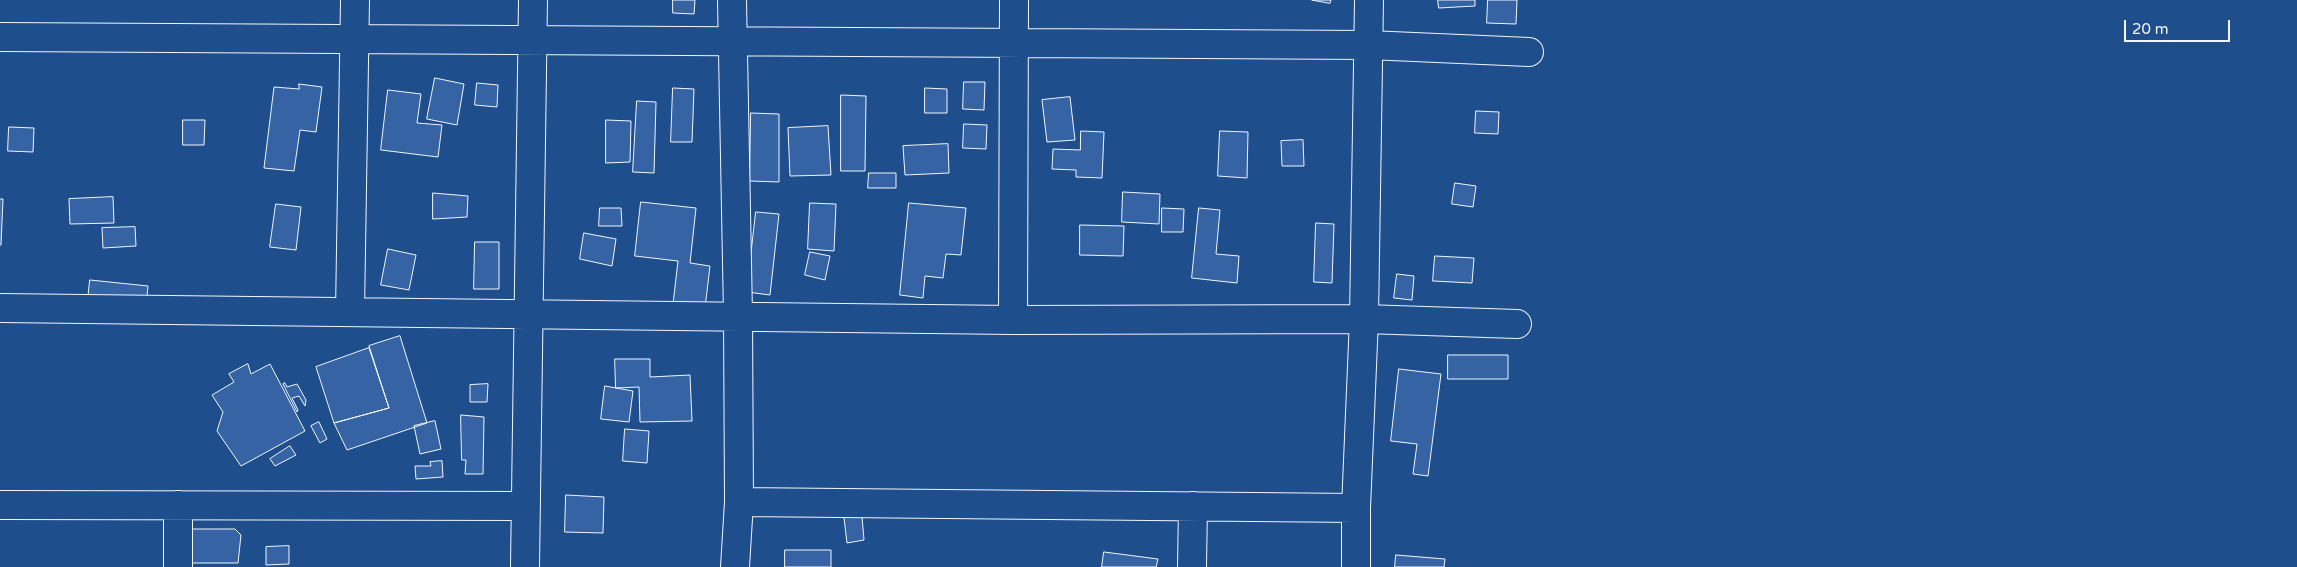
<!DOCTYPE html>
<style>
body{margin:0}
#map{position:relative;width:2297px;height:567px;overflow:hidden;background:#1f4e8c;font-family:"Varela Round",sans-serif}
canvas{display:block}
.scale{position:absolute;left:2124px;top:20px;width:106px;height:22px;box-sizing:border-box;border:2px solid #f2f6ff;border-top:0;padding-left:6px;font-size:15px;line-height:18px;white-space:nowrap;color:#f2f6ff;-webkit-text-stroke:4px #1f4e8c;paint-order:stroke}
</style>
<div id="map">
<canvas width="2297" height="567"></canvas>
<div class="scale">20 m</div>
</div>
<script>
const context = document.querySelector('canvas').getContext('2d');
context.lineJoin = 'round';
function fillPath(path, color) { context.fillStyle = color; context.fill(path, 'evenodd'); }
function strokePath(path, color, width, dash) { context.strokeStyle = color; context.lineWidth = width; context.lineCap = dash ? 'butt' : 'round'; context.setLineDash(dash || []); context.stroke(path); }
const building = new Path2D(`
 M673,0h22l-1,14 -21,-1z
 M1312,0h19l-1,3z
 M1438,0h37v6l-36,2z
 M1488,0h29l-1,24 -29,-1z
 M435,78l29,6 -7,41 -30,-6z
 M964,82h21l-1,28 -21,-1z
 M477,83l21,2 -1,22 -22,-2z
 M299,84l23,3 -6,45 -16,-2 -6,41 -30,-3 10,-81 25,2z
 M673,88l21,1 -2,53h-21z
 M925,88l22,1v24h-22z
 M388,90l33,4 -4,29 25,2 -4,32 -57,-7z
 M841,95l25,1 -1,75h-24z
 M1070,97l5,43 -28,2 -5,-42z
 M637,101l19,1 -2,71 -21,-1z
 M1476,111l23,1 -1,22 -23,-1z
 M751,113l28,1v68l-29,-1z
 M183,120h22l-1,25h-21z
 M606,120l25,1 -1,41 -24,1z
 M964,124l23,1 -1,24 -23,-1z
 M828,126l3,49 -41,1 -2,-48z
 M9,127l25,1 -1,24 -25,-1z
 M1081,131l23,1 -2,46 -26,-1v-7l-24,-1 1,-20 27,1z
 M1220,131l28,1 -1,46 -29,-2z
 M1303,140l1,26h-22l-1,-25z
 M948,144l1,29 -44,2 -2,-29z
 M869,173h27v15h-28z
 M1455,183l21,3 -3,21 -21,-3z
 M1123,192l37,2 -1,30 -37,-2z
 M433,193l35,3 -1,21 -34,2z
 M113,197l1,26 -44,1 -1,-25z
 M0,199h3l-2,46h-1z
 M641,202l55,6 -6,55 20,3 -5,42 -32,-4 5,-43 -43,-5z
 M810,203l26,1 -2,47 -26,-2z
 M909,203l57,5 -5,47 -15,-1 -3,24 -18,-2 -2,22 -23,-3z
 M276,204l25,3 -5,43 -26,-3z
 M600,208h21l1,18h-23z
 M1162,208l22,1 -1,23h-21z
 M1199,208l21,2 -4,44 23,2 -2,27 -45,-5z
 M756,212l23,2 -9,81 -23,-3z
 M1316,223l18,1 -2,59 -18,-1z
 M1080,225l44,1 -1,30 -43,-1z
 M135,227l1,19 -33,2 -1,-20z
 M584,233l32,6 -4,27 -32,-7z
 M475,242h24v47h-25z
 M388,249l28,6 -7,35 -28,-5z
 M810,252l20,4 -5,24 -20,-5z
 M1435,256l39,2 -2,25 -39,-2z
 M1397,274l17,2 -2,24 -18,-2z
 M90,280l58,6 -3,30 -58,-6z
 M400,336l27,87 -80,27 -13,-27 55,-15 -20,-62z
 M369,348l20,60 -55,15 -18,-56z
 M1448,355h60v24h-60z
 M615,359h35v18l40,-2 2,46 -52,1 -1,-35 -23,1z
 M248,364l3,10 19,-10 35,67 -64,35 -24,-35 6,-19 -11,-17 22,-13 -5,-8z
 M1399,369l42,5 -13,102 -15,-2 4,-30 -26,-3z
 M285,383l2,4 10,-3 9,16 -1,6 -6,-10 -7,2 6,12 -1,2 -14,-28z
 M488,384l-1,18h-17v-17z
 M605,386l28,5 -4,31 -28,-3z
 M461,415l23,2 -1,57h-18l1,-14h-4z
 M435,421l6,28 -21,5 -6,-28z
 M319,422l8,17 -7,4 -9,-17z
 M625,429l24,2 -2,32 -24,-2z
 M290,446l6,9 -21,11 -5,-7z
 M442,461l1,16 -27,2 -1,-13h16l-1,-4z
 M566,495l38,2 -1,36 -38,-1z
 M862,516l2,24 -17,3 -3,-25z
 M188,529h47l6,6 -3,28h-49z
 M289,546v18l-23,1v-18z
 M785,550h46v17h-46z
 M1104,552l54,7 -2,8h-54z
 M1396,555l49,4 -1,8h-49z`);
const street = new Path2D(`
 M732,0l6,315 1,187 -4,65
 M0,37l1368,8 161,7
 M0,308l1013,12 351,-1 153,5
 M350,312l5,-312
 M1013,320l1,-320
 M739,502l617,6
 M0,505l526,1
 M178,567v-62
 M525,567l8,-567
 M1192,567l1,-61
 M1356,567v-59l8,-189 5,-319`);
fillPath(building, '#3563a3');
strokePath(building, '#f2f6ff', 1);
strokePath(street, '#f2f6ff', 30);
strokePath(street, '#1f4e8c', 28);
</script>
